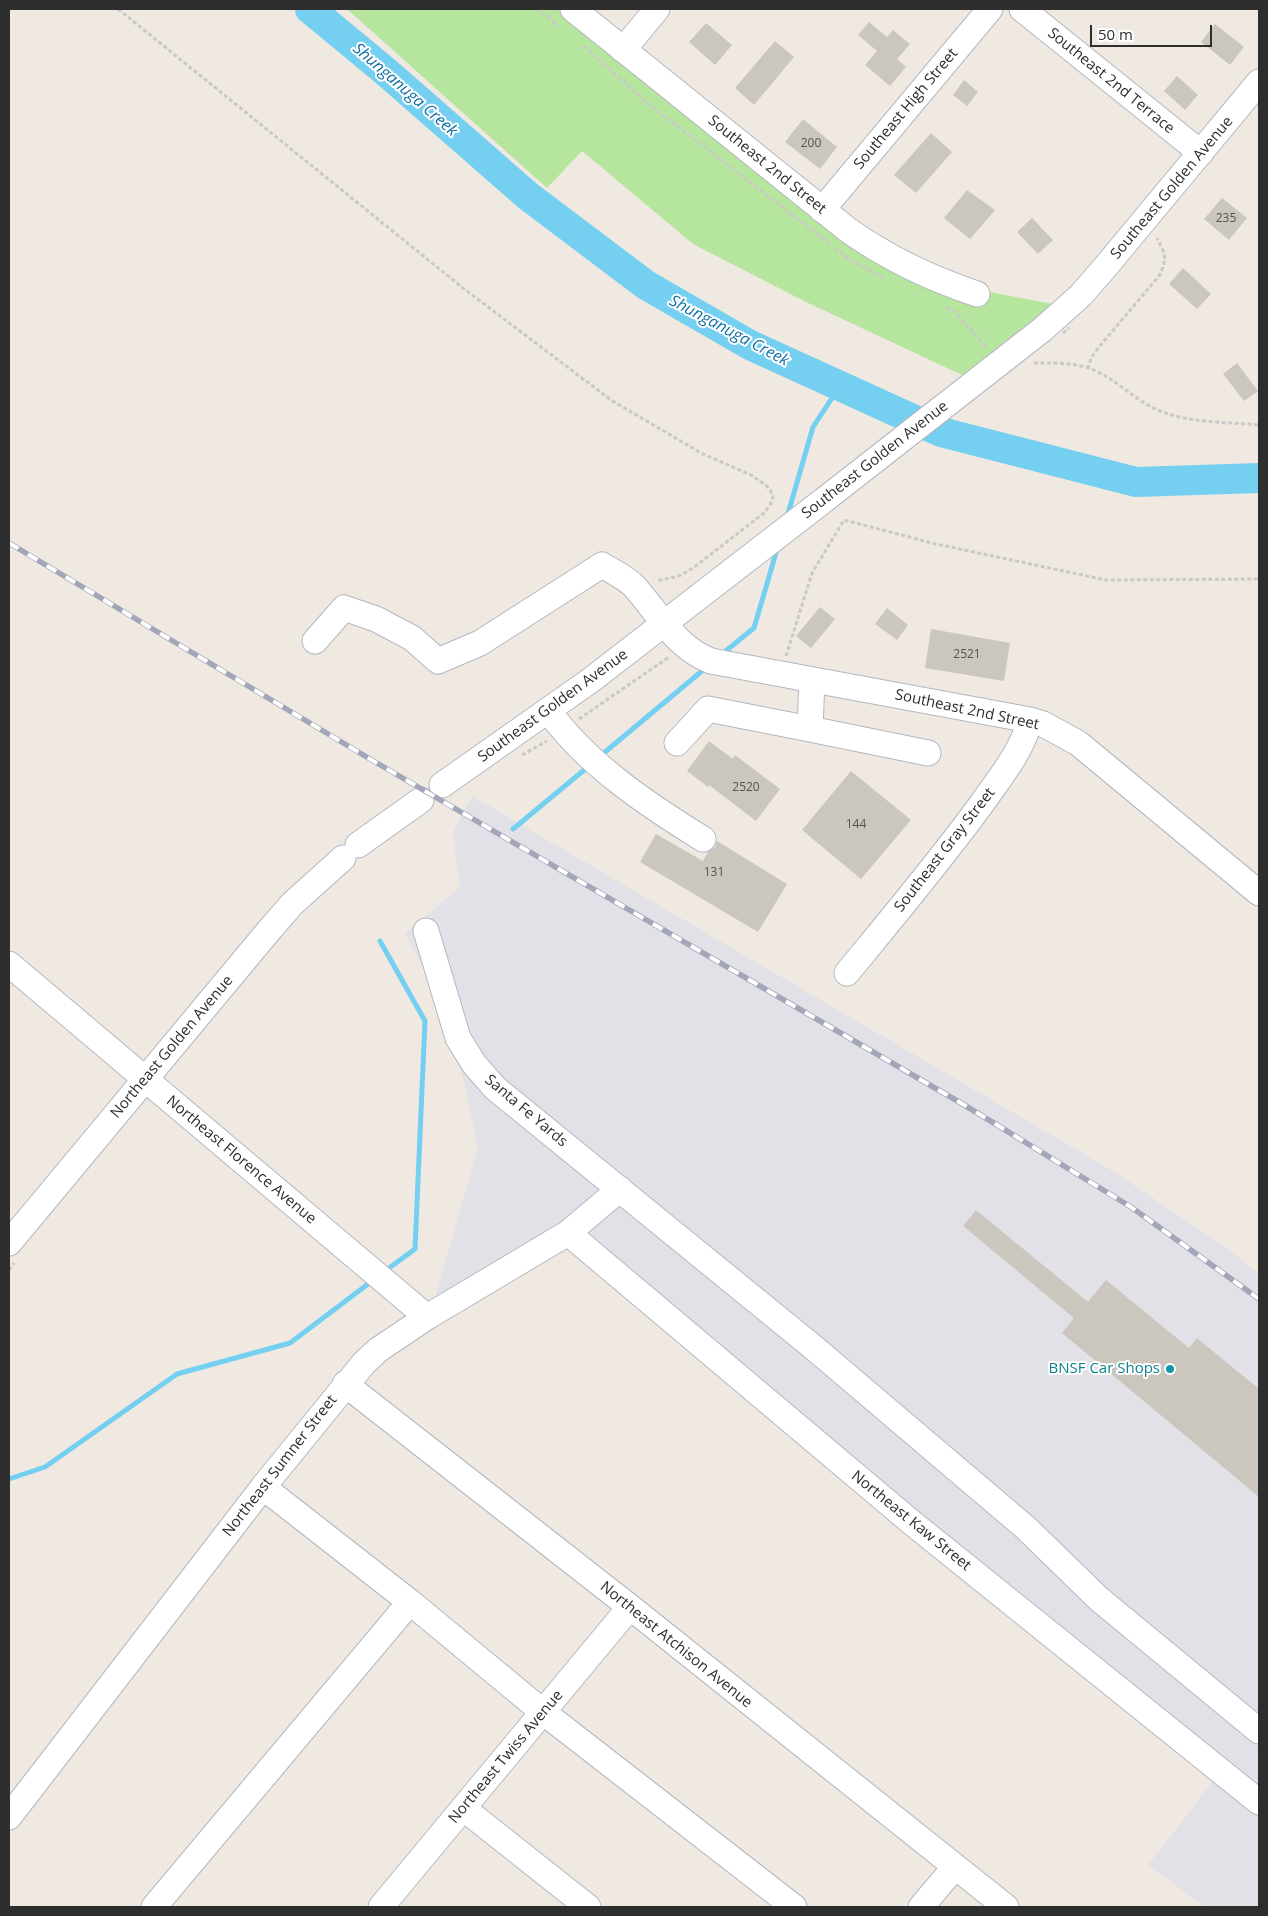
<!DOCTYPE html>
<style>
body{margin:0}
#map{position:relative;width:1268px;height:1916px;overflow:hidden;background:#efe9e1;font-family:"Open Sans",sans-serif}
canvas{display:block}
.frame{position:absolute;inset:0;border:10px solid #2e2e2e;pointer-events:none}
.scale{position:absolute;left:1090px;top:25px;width:122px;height:22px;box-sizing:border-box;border:2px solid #2e2e2e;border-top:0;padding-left:6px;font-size:15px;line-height:18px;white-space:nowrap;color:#2e2e2e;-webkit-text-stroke:4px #fff;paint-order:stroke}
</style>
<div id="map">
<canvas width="1268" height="1916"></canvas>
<div class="frame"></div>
<div class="scale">50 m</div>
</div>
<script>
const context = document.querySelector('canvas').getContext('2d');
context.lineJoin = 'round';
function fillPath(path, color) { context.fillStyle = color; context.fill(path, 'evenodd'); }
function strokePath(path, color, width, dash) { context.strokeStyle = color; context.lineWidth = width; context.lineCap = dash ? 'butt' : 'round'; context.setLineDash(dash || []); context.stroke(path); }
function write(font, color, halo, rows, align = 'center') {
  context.font = font + ' "Open Sans",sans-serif'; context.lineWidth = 4; context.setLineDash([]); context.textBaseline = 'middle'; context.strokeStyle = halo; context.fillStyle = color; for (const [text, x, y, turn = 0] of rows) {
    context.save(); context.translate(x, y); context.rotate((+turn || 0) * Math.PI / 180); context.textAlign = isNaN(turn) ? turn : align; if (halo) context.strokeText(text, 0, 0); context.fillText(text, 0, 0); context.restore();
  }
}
const industrial = new Path2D(`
 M472,796l641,375 118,80 28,23v633h-54l-57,-42 77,-99 -642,-532 -148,64 43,-149 -16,-76 -24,-76 -33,-64 55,-46 -7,-54z`);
const green = new Path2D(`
 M347,9h213l250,204 174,78 69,13 -91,71 -158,-74 -111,-57 -111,-93 -35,37z`);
const stream = new Path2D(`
 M787,517l26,-90 27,-41
 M722,654l32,-26 24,-82
 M599,757l109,-91
 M513,829l76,-63
 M380,941l45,80 -10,228 -30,22
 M9,1479l36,-12 132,-93 113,-31 82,-62`);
const river = new Path2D(`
 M310,9l75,62 143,125 118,89 104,60 191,87 195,50 123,-4`);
const building = new Path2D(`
 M869,22l18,15 6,-7 17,14 -13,15 9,8 -16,19 -25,-21 12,-14 -19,-16z
 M706,23l26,22 -17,20 -26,-23z
 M1215,24l29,23 -14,18 -29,-23z
 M775,41l19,16 -40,48 -19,-17z
 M1177,76l21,19 -13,15 -21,-19z
 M964,80l14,12 -11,14 -14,-11z
 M803,119l34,28 -17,22 -35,-27z
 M931,133l21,19 -36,41 -22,-18z
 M967,190l28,20 -25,29 -26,-21z
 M1222,198l25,20 -18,22 -25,-21z
 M1032,218l21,22 -15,14 -21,-22z
 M1183,268l28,26 -14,15 -28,-25z
 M1237,363l21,28 -14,10 -21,-27z
 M820,607l15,12 -24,29 -15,-12z
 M887,608l21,17 -11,15 -22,-16z
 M931,629l79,14 -6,38 -79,-13z
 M709,741l24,18 2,-4 45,34 -24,32 -47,-36 -1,2 -21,-16z
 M851,771l60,49 -50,59 -59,-49z
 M656,834l47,27 5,-9 7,-5 2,-6 70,43 -29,48 -118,-70z
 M976,1210l112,92 18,-22 83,68 8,-10 62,51v108l-197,-164 12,-15 -111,-92z`);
const path = new Path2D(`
 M118,9l345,279 148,112 90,53 50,22 13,9 6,5 3,8 -3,8 -6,8 -71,55 -14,8 -23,5
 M537,9l22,17
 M584,46l63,57 183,141
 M835,248l16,12 34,19
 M947,307l8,5 33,37
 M1034,363c22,0 47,-1 68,11 20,11 36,28 58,37 30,12 67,11 99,14
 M1088,369l3,-11 8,-11 60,-71c9,-18 6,-22 -2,-38
 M786,656l26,-83 32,-53 92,24 170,36 153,-1
 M579,719l90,-62
 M522,755l25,-14
 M9,1270l5,-7`);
const minor = new Path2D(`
 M573,9l275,221c41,29 81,48 129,64
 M1022,9l179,144
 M623,50l34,-41
 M822,210l168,-201
 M1043,329l38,-34 26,-30 152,-183
 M315,641l29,-33 32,11 36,19 26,23 42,-18 122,-78c10,6 24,13 32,21 25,28 42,62 77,75l319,59 13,4 35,19 181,150
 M812,680l-2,49 118,24
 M548,710c38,54 100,95 155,129
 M677,743l31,-34 102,20
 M442,785l149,-105 233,-180
 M358,845l63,-45
 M426,931l32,107 16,26 21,24 318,259 213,181 73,71 160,132
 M9,964l418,353
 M847,973c46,-56 93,-112 136,-171 18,-26 39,-51 47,-82
 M568,1233l343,289 348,280
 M9,1243l257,-309 26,-30 51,-46
 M345,1384l285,223 376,300
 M263,1487l147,115 133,110 251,195
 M463,1808l125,99
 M9,1817l254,-330 101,-124 14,-13 49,-33 141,-84 52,-44
 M154,1907l256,-305
 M381,1907l249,-300
 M921,1907l34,-40`);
const rail = new Path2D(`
 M9,543l361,216 596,347 165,101 128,92`);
const pathBridge = new Path2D(`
 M1063,333l6,-5`);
const minorBridge = new Path2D(`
 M824,500l219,-171`);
const markers = [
 [1170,1369,5,"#0f9aa8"]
];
const numberNames = [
 ["200",811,144],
 ["235",1226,219],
 ["2521",967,655],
 ["2520",746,788],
 ["144",856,825],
 ["131",714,873]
];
const streetNames = [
 ["Southeast 2nd Terrace",1111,81,39],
 ["Southeast High Street",906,109,-50],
 ["Southeast 2nd Street",767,165,39],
 ["Southeast Golden Avenue",1172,188,-50],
 ["Southeast Golden Avenue",875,460,-38],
 ["Southeast Golden Avenue",553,706,-36],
 ["Southeast 2nd Street",967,710,12],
 ["Southeast Gray Street",945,850,-52],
 ["Northeast Golden Avenue",172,1047,-50],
 ["Santa Fe Yards",526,1111,40],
 ["Northeast Florence Avenue",241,1160,40],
 ["Northeast Sumner Street",280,1466,-52],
 ["Northeast Kaw Street",911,1521,39],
 ["Northeast Atchison Avenue",676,1645,39],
 ["Northeast Twiss Avenue",506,1757,-50]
];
const cultureNames = [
 ["BNSF Car Shops",1160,1369]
];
const waterNames = [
 ["Shunganuga Creek",405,90,41],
 ["Shunganuga Creek",729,331,28]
];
fillPath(industrial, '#e3e1e8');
fillPath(green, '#b6e59e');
strokePath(stream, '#75cff0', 5);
strokePath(river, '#75cff0', 30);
fillPath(building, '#cbc7bf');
strokePath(minor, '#b4b7c1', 27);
strokePath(path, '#c9c9c9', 3, [4, 2.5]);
strokePath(minor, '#fff', 25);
strokePath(rail, '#a3a6b8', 5.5);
strokePath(rail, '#fff', 4, [11]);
strokePath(minorBridge, '#b4b7c1', 27, []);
strokePath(pathBridge, '#c9c9c9', 3, [4, 2.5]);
strokePath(minorBridge, '#fff', 25);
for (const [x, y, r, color] of markers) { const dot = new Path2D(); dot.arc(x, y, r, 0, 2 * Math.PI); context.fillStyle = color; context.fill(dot); strokePath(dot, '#fff', 2); }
write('12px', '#555452', null, numberNames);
write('15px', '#2e2e2e', '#fff', streetNames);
write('15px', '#0d838f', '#fff', cultureNames, 'right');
write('italic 16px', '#0d6fa3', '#fff', waterNames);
</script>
